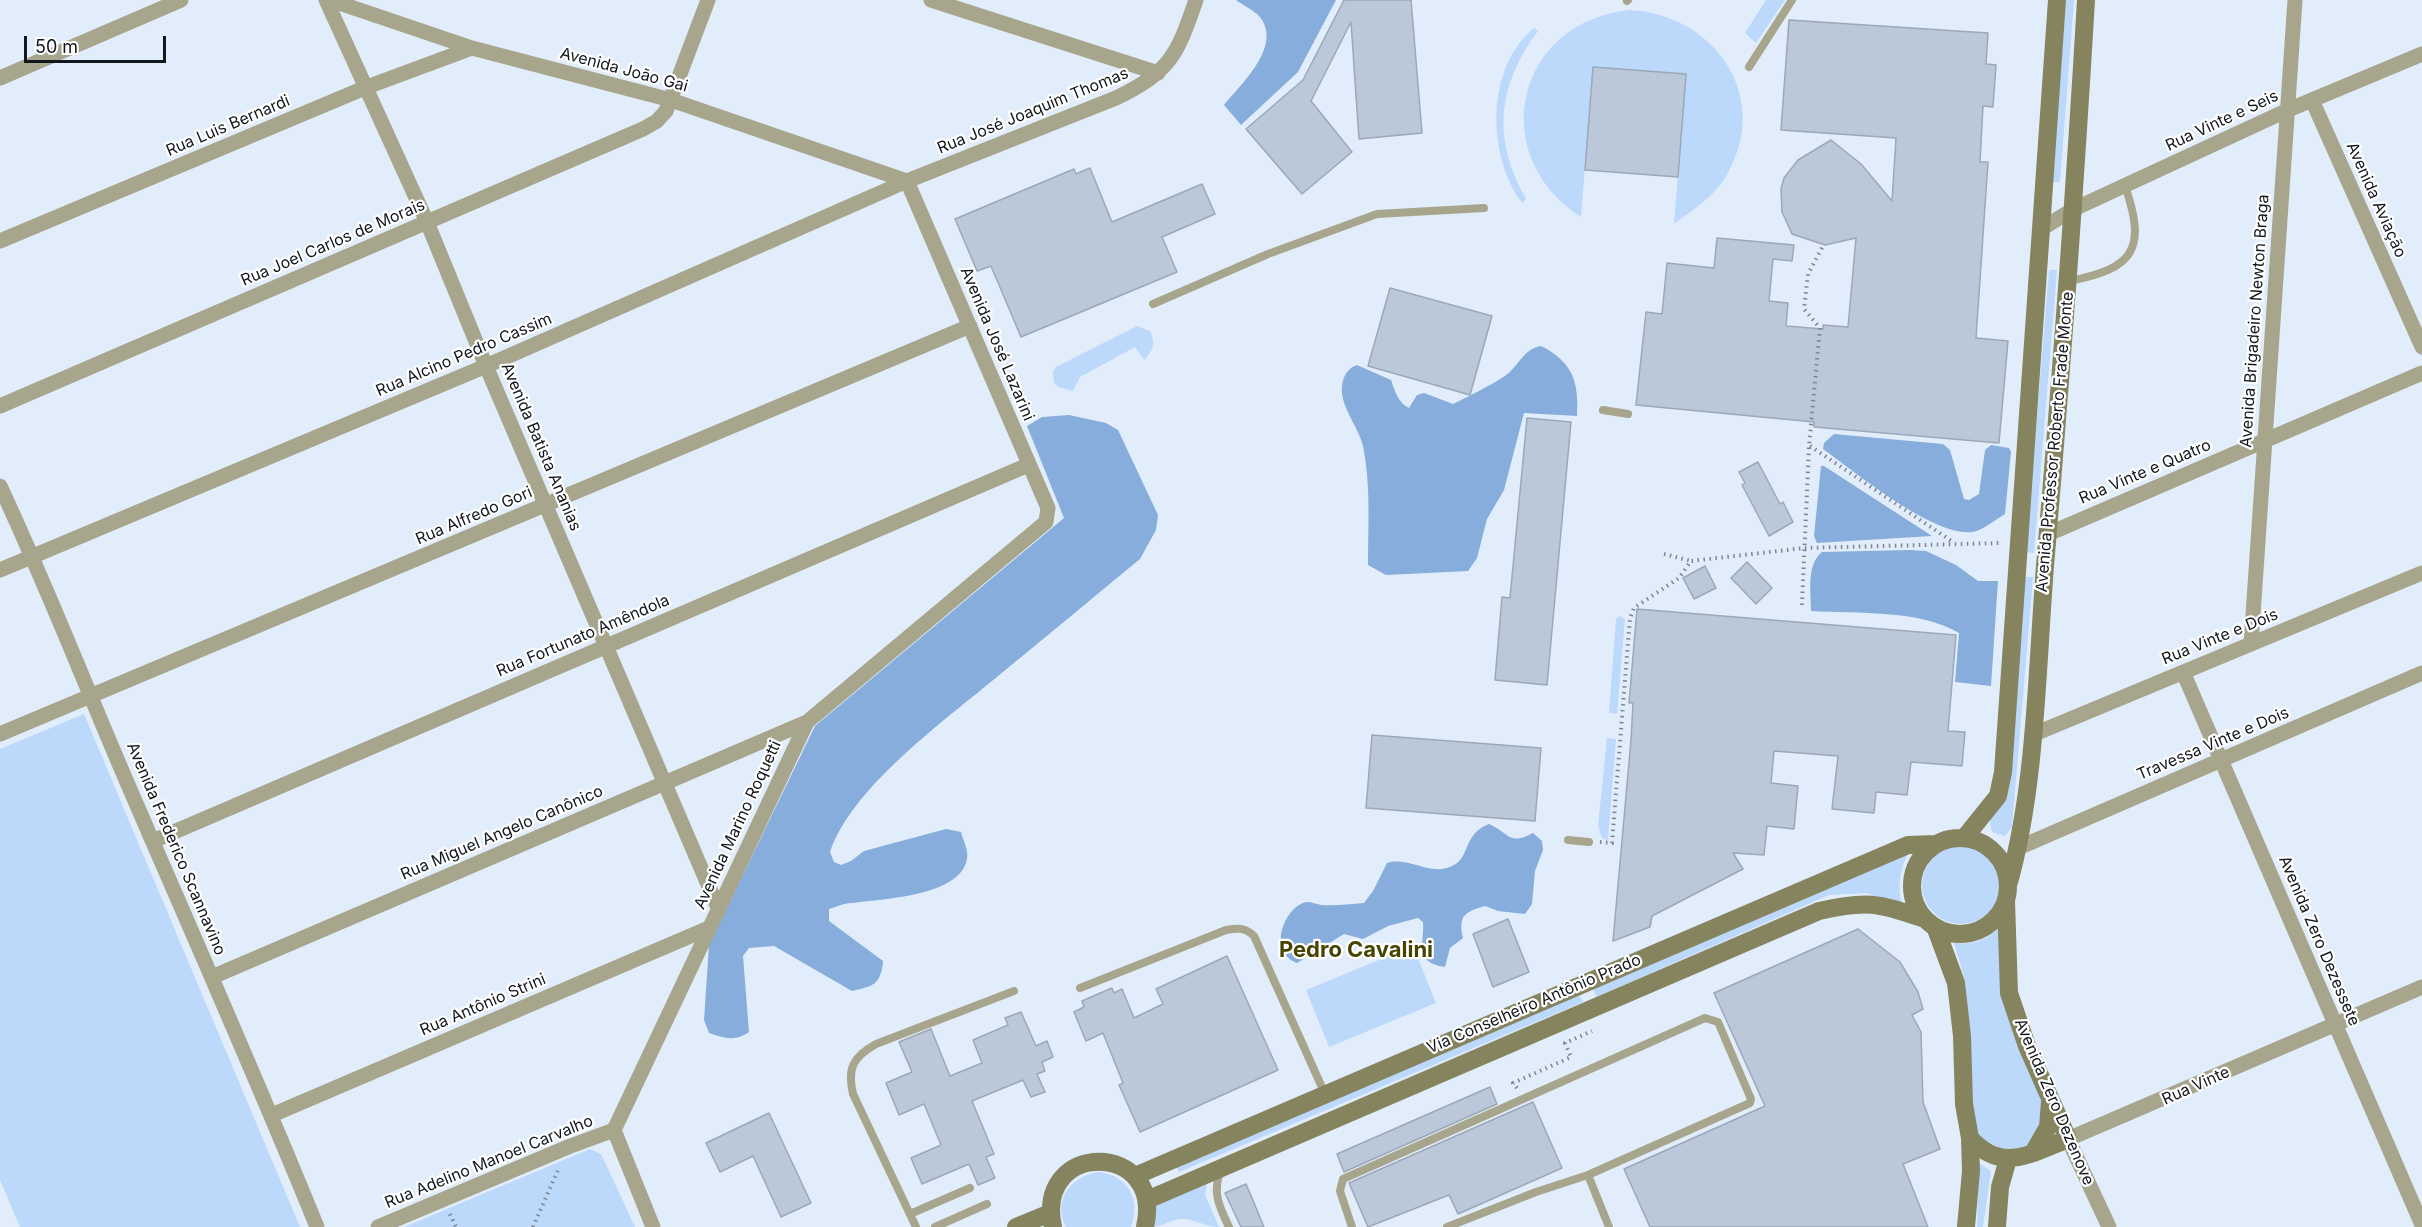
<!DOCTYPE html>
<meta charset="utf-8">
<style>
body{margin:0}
#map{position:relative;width:2422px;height:1227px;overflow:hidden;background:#e2edfb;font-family:Inter,sans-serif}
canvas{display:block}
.scale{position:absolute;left:24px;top:36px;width:142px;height:27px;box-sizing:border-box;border:3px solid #12171d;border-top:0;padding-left:8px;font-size:18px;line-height:21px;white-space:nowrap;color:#12171d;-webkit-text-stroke:4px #fff;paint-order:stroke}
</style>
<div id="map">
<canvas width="2422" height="1227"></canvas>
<div class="scale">50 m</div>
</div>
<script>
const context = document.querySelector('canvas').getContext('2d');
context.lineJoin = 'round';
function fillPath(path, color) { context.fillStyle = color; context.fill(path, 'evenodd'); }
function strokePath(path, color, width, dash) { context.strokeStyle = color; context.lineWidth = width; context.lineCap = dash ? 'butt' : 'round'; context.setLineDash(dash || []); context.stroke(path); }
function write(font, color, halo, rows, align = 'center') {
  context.font = font + ' Inter,sans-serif'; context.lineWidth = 4.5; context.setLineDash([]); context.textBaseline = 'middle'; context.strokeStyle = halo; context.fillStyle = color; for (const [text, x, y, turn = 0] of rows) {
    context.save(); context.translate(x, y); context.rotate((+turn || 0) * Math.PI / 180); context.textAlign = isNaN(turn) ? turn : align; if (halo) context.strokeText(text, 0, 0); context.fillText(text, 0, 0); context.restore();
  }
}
const green = new Path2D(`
 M1766,0h19l-29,43 -11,-10z
 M2066,0h8l-14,182h-8z
 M1631,10c87,6 142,90 94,168 -13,20 -32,32 -51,46l12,-150 -93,-6 -12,149c-97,-63 -64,-197 50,-207z
 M1534,28l4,3c-41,55 -46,108 -12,168l-3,4c-7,-6 -12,-18 -16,-27 -18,-47 -15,-113 27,-148z
 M2049,270h8l-23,283 -8,-1z
 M1137,326l13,5c6,12 3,20 -6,29l-9,-13 -55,30 -7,14 -14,-4 -5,-4 -1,-11 3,-5z
 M2025,577h8l-21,250 -7,9 -13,-4 -2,-11z
 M1620,616l5,3 -8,95 -8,-1 7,-94z
 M84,714l216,513h-280l-20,-47v-431z
 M1607,738l9,1 -8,101 -6,-2 -4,-12z
 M1922 885a39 39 0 1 1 78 0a39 39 0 1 1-78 0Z
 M1907,855c-7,17 -10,31 -5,49l-36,-11 -37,2 -233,102 -3,-8z
 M1999,928l44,170 -2,27 -13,20 -12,4h-14l-18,-9 -6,-7 -6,-33 -7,-120 -11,-37c20,2 31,-2 45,-15z
 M1413,946l23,57 -107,44 -23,-57z
 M1579,995l4,7 -404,170 -3,-7z
 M590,1149l11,5 34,73h-231z
 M1979,1163l12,8 -8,56h-6z
 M1100,1172c29,5 41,28 31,55h-65c-14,-28 6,-52 34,-55z
 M1207,1182l-2,13 14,32c-14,0 -25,-9 -39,-8 -11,1 -18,8 -29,8l1,-20z`);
const forest = new Path2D(`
 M1236,0h100l-38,72 -57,53 -17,-20c17,-21 60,-60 35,-89 -6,-6 -16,-11 -23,-16z
 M1541,346c32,16 38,36 36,70l-53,-3 -20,77 -17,29 -10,39 -9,13 -82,4 -18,-10c0,-40 3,-80 -5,-119 -4,-16 -16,-31 -20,-47 -3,-14 0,-29 14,-34l34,15c4,11 7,23 18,28l8,-13 7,-2 29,11c18,-9 35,-17 52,-28 14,-10 18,-27 36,-30z
 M1069,415l37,8 12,7 40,85 -2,15 -16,29c-50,41 -99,82 -148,122 -52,43 -140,107 -162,171l4,10 7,3 10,-4 13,-10 82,-22 15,3c2,8 8,19 6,27 -7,39 -90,40 -123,45l-15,5v12l54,40c-2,24 -10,25 -31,30l-78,-45 -25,2 -6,8 6,76c-14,10 -25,6 -40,1l-5,-13 5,-75 106,-219 249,-208 -37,-92 15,-9z
 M1834,434l109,10 7,6 14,49 5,1 10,-6 6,-44 6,-5 18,3 2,4 -6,62c-9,5 -23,17 -33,18 -38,5 -117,-60 -149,-83l1,-6z
 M1821,466h3l108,70 -115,7 -3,-7z
 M1910,550l16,1 30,14 22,16h20l-7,105 -36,-4 4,-49c-42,-24 -100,-19 -148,-22 0,-19 -5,-46 11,-59z
 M1489,824c21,9 19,22 44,9l9,8 1,9 -8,21 -3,33 -7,10 -27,-3 -13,-5c-21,6 -27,10 -22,32l-13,10 -5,19c-33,-5 -20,-24 -22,-45l-5,-4 -30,8 -25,13 -19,-5 -47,29c-32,-13 -10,-59 10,-61 4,0 10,2 14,3 15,1 29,-1 43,-2l9,-12 14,-28c24,-7 43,15 67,2 16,-8 9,-31 35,-41z`);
const building = new Path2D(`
 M1344,0h67l11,133 -63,6 -8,-117 -40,79 41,51 -50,42 -56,-65 57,-49z
 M1789,20l199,13 -2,31 10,1 -3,42 -10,-1 -3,56h8l-12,176 32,3 -9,102 -185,-16v-5l-178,-17 10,-93 16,2 5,-51 47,5 3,-30 77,7 -2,16 -19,-2 -4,42 19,2 -2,23 37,3v-4l25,2 8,-89 -31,7 -33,-11 -10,-22 -1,-23 3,-11 14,-18 33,-20 30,24 31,37 4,-63 -115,-8z
 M1593,67l93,7 -8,103 -93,-7z
 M1090,168l22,54 90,-38 13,30 -53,23 15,35 -156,65 -30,-71 -14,5 -22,-52 119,-50 2,5z
 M1390,288l102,28 -22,79 -102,-29z
 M1527,418l44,4 -24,263 -52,-5 7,-83 8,1z
 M1758,462l22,42 3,-2 10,20 -24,14 -27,-51 3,-2 -6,-11z
 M1747,562l25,26 -16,16 -25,-26z
 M1705,566l11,22 -22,11 -11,-21z
 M1637,609l319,26 -8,96 17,1 -3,34 -51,-4 -4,33 -31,-3 -2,21 -42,-4 6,-53 -64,-5 -3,32 27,3 -4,43 -27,-3 -3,29 -31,-2 10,16 -91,47 -2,11 -37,14 18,-201 2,-37h-4z
 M1372,735l169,13 -6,73 -169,-13z
 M1508,919l21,53 -36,15 -20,-53z
 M1858,929l42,33 18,30 5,17 -11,6 9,17 2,70 17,47 -37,15 25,63h-278l-26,-58 141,-63 -51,-113z
 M1227,956l51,114 -138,62 -21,-47 4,-2 -20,-50 -17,8 -12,-29 10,-5 -2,-6 30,-13 2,5 8,-4 12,29 29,-14 -7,-15z
 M1021,1012l15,34 11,-5 6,16 -11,5 3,9 -8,3 8,18 -14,5 -8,-17 -51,21 22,53 -8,3 9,21 -17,7 -9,-21 -47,20 -11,-26 30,-13 -17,-41 -25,11 -13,-32 26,-11 -13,-30 32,-13 19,47 32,-13 -9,-23 35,-15 -3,-7z
 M1490,1087l7,17 -153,68 -7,-18z
 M1533,1102l29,66 -104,46 -9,-19 -81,32 -19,-44z
 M769,1113l42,90 -30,14 -28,-61 -33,16 -14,-29z
 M1246,1184l6,14 12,29h-23l-16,-34z`);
const path = new Path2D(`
 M1810,446l143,96
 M1664,554l27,7
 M1802,605l7,-159 11,-118 -16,-19 4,-35 15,-28
 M1600,842l12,1 18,-225 4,-10 45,-30 12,-17 113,-13 197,-5
 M1517,1088l-4,-5 58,-26 -6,-14 27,-12
 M450,1214l6,13
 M533,1227l25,-57`);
const lane = new Path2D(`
 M1627,1l1,-1
 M1749,67l43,-67
 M2069,281c65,-12 78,-32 56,-95
 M1153,304l115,-50 109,-40 107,-6
 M1603,410l25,4
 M1568,840l21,2
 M1080,988l146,-58c12,-2 19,-3 28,6l71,158
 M1220,1172c-8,21 0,36 9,55
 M1588,1175l21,52
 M910,1214l60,-26
 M916,1227l-63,-133c-6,-26 0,-37 23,-50l138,-53
 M935,1227l52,-23
 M1352,1227l-12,-36 3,-12 362,-161 13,4 33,77 -1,4 -162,72 -52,17 -89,35`);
const street = new Path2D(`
 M326,0l101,222 59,144 233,544
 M330,0l142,48 199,52 236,81
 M931,0l227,73
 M0,78l181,-78
 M2312,100l110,247
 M2041,229l33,-20 214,-99 134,-56
 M0,241l367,-154 105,-39
 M0,406l643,-277 14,-8 9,-10 42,-111
 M0,486c44,94 82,191 123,287 65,151 132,301 194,454
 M2048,534l374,-161
 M0,570l486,-204 421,-185 209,-83c55,-27 61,-43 80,-98
 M2251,644l44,-644
 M2183,672l239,553
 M0,734l970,-408
 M2032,735l390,-162
 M153,841l875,-376
 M2018,848l404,-175
 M212,977l595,-255
 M272,1115l437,-187
 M378,1227l190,-80 46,-17
 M653,1227l-39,-97 193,-408 239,-200 2,-14 -141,-327
 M2109,1227l-41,-88 354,-152`);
const secondary = new Path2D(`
 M1965,837l33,-41 5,-24 54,-772
 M1912 886a48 48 0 1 1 96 0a48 48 0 1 1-96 0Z
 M2009,882c27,-96 28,-215 36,-316 16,-188 30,-377 41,-566
 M1936,929l20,54 6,53 2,68 6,34 1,33 -5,56
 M1970,1138c32,36 61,15 98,1l-41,-93 -18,-53 -3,-92
 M2033,1153l15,-26 2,-25
 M1135,1176l773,-331 28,-1
 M1147,1200l672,-289c48,-11 58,-8 103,7
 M1016,1227l34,-14
 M1053,1227c-19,-88 112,-86 92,0
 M1997,1227l3,-40 8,-28`);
const streetNames = [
 ["Avenida João Gai",624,70,15],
 ["Rua José Joaquim Thomas",1033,111,-22],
 ["Rua Vinte e Seis",2222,121,-25],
 ["Rua Luis Bernardi",228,126,-23],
 ["Avenida Aviação",2376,200,66],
 ["Rua Joel Carlos de Morais",333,243,-23],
 ["Avenida Brigadeiro Newton Braga",2255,321,-86],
 ["Avenida José Lazarini",997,344,67],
 ["Rua Alcino Pedro Cassim",464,355,-23],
 ["Avenida Professor Roberto Frade Monte",2055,442,-85],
 ["Avenida Batista Ananias",541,447,67],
 ["Rua Vinte e Quatro",2145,472,-23],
 ["Rua Alfredo Gori",474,516,-23],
 ["Rua Fortunato Amêndola",583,636,-23],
 ["Rua Vinte e Dois",2220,637,-22],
 ["Travessa Vinte e Dois",2213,744,-23],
 ["Avenida Marino Roquetti",738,825,-65],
 ["Rua Miguel Angelo Canônico",502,833,-23],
 ["Avenida Frederico Scannavino",176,849,67],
 ["Avenida Zero Dezessete",2319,941,67],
 ["Via Conselheiro Antônio Prado",1534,1004,-23],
 ["Rua Antônio Strini",483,1005,-23],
 ["Rua Vinte",2196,1086,-24],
 ["Avenida Zero Dezenove",2054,1102,67],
 ["Rua Adelino Manoel Carvalho",489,1162,-22]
];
const districtNames = [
 ["Pedro Cavalini",1356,950]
];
fillPath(green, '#bcd8fb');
fillPath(forest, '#86addc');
fillPath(building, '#bac8d9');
strokePath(building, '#9aa8b8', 1.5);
strokePath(path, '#7d8690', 4, [1.5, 4.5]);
strokePath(lane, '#a7a68c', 8);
strokePath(street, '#a7a68c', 15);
strokePath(secondary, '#85845e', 18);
write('16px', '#12171d', '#fff', streetNames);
write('bold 22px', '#474401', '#fff', districtNames);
</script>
